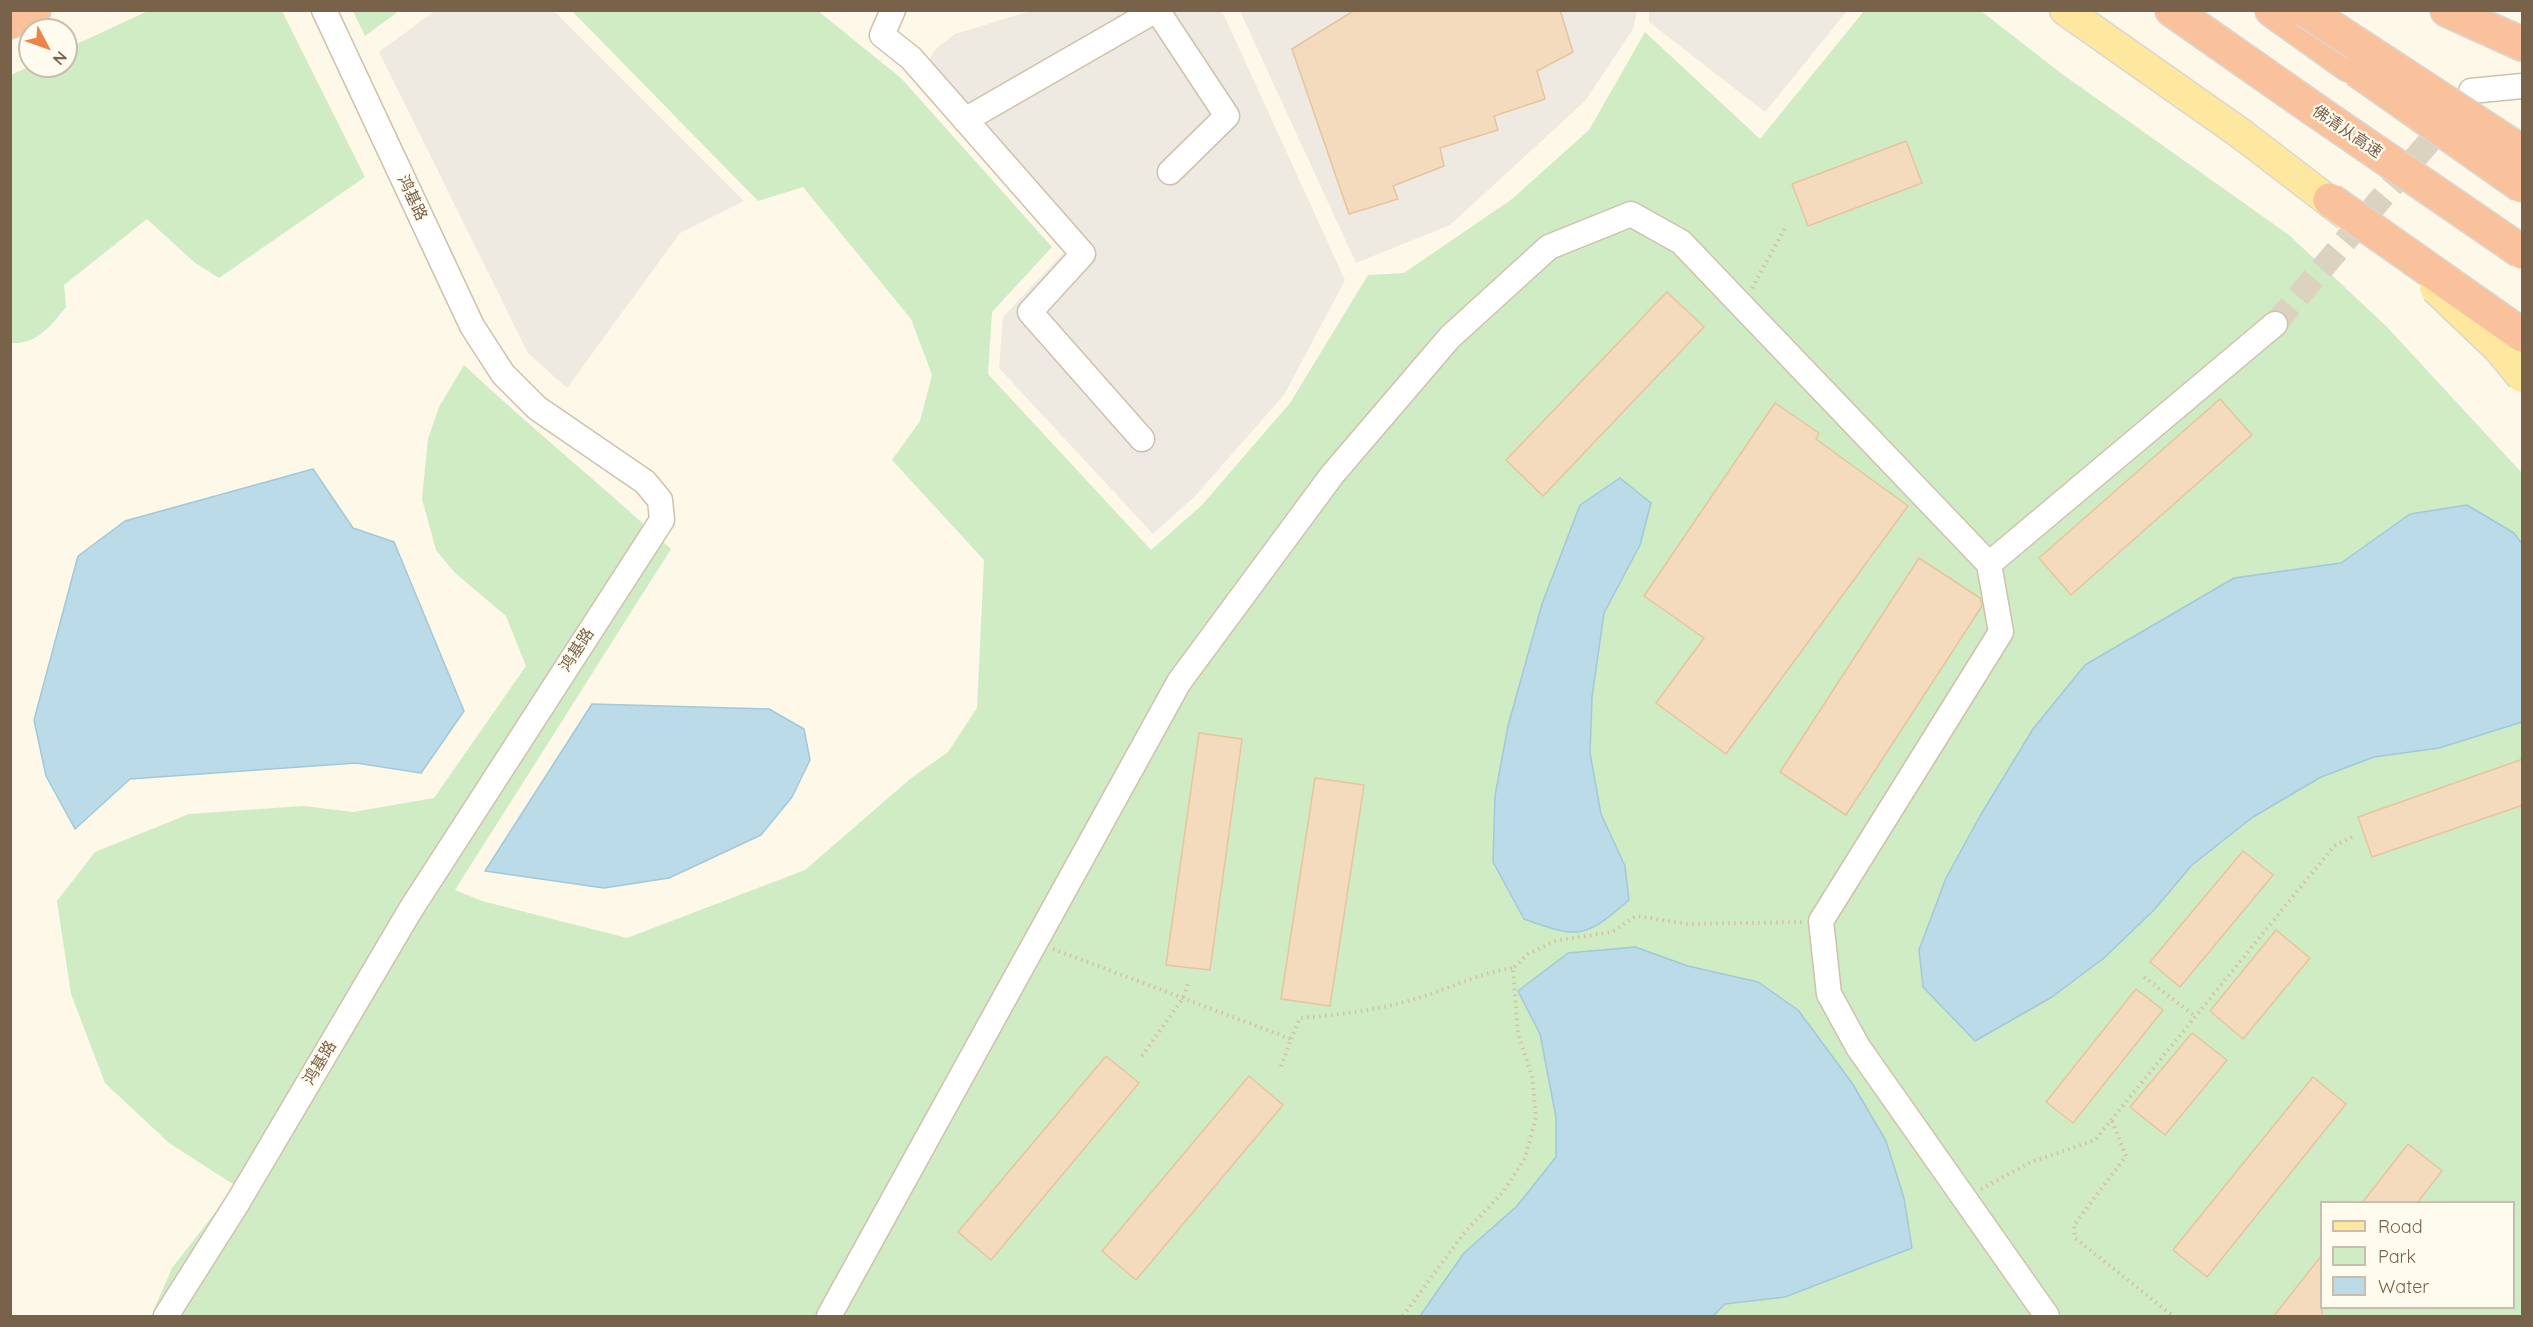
<!DOCTYPE html>
<meta charset="utf-8">
<style>
body{margin:0}
#map{position:relative;width:2533px;height:1327px;overflow:hidden;background:#fdf8e8;font-family:Quicksand,sans-serif}
canvas{display:block}
.frame{position:absolute;inset:0;border:12px solid #79624a;pointer-events:none}
.legend{position:absolute;left:2320px;top:1201px;width:195px;height:108px;box-sizing:border-box;background:#fffbef;border:2px solid #c9bead;margin:0;padding:8px 10px;list-style:none;font-size:18px;color:#79624a}
.legend li{display:flex;align-items:center;gap:12px;height:30px}
.legend b{width:30px;border:2px solid #c9bead}
.north{position:absolute;left:18px;top:18px;width:60px;height:60px;box-sizing:border-box;background:#fffbef;border:2px solid #c9bead;border-radius:50%;rotate:131deg;font-size:16px;font-weight:700;line-height:24px;text-align:center;color:#79624a}
.north::after{content:'';display:block;margin:auto;width:21px;height:27px;background:#eb8449;clip-path:polygon(50% 0,100% 100%,50% 72%,0 100%)}
</style>
<div id="map">
<canvas width="2533" height="1327"></canvas>
<div class="frame"></div>
<ul class="legend">
<li><b style="height:8px;background:#fee89f"></b>Road</li>
<li><b style="height:16px;background:#cfecc5"></b>Park</li>
<li><b style="height:16px;background:#bbdbe8"></b>Water</li>
</ul>
<div class="north">N</div>
</div>
<script>
const c = document.querySelector('canvas').getContext('2d');
c.lineJoin = 'round';
function fill(path, color) { c.fillStyle = color; c.fill(path, 'evenodd'); }
function stroke(path, color, width, dash) { c.strokeStyle = color; c.lineWidth = width; c.lineCap = dash ? 'butt' : 'round'; c.setLineDash(dash || []); c.stroke(path); }
function drawText(font, color, halo, rows, align = 'center') {
  c.font = font + ' Quicksand,"Noto Sans SC",sans-serif'; c.lineWidth = 4.5; c.setLineDash([]); c.textBaseline = 'middle'; c.strokeStyle = halo; c.fillStyle = color; for (const [text, x, y, turn = 0] of rows) {
    c.save(); c.translate(x, y); c.rotate((+turn || 0) * Math.PI / 180); c.textAlign = isNaN(turn) ? turn : align; if (halo) c.strokeText(text, 0, 0); c.fillText(text, 0, 0); c.restore();
  }
}
const industrial = new Path2D(`
 M436,10l118,1 190,190 -64,32 -113,155 -39,-35 -149,-301z
 M1031,11h191l123,269 -61,115 -89,101 -42,38 -154,-166 4,-51 61,-65 -152,-178 15,-12 9,-13 19,-15z
 M1240,11h397l-4,18 -48,72 -135,124 -94,38z
 M1649,11v-1l198,1 -82,101 -116,-90z`);
const green = new Path2D(`
 M148,11h134l83,166 -146,101 -25,-16 -47,-43 -83,66 2,22c-15,19 -30,38 -55,36v-268l19,-9h36v-17z
 M353,11h46l-34,25z
 M572,11h246l83,67 151,169 -60,65 -4,62 163,176 51,-45 88,-102 78,-128 36,-2 108,-74 77,-69 56,-98 115,107 104,-128h117l81,63 227,161 97,91 136,147v843h-2371l21,-48 64,-82 -67,-43 -64,-60 -34,-89 -14,-93 38,-49 94,-38 114,-8 50,6 81,-14 92,-132 -20,-50 -52,-44 -18,-22 -14,-51 6,-60 11,-32 25,-42c67,63 139,121 207,184l-216,341 27,11 145,37 178,-68 105,-91 38,-27 29,-44 7,-148 -92,-100 28,-39 12,-46 -21,-56 -108,-132 -45,14zM2322,1202h192v106h-192z`);
const water = new Path2D(`
 M313,469l40,59 41,14 70,169 -43,62 -65,-10 -226,16 -55,50 -29,-53 -12,-56 44,-164 47,-35z
 M1620,478l31,25 -11,42 -36,68 -12,84 -2,56 11,61 24,52 4,34c-45,39 -49,39 -105,19l-31,-57 2,-66 13,-70 34,-122 38,-99z
 M2467,505l47,28 8,11v178l-83,26 -65,9 -53,20 -68,40 -61,48 -38,45 -50,48 -52,39 -77,44 -52,-54 -4,-37 27,-72 34,-62 53,-87 52,-64 149,-87 107,-15 69,-49z
 M592,704l177,5 35,20 6,31 -18,37 -31,38 -92,43 -65,10 -119,-17z
 M1635,947l53,19 70,16 40,28 54,73 34,58 18,57 8,50 -127,49 -60,7 -12,12h-293l44,-63 53,-47 39,-49v-40l-16,-83 -22,-43 50,-38z`);
const building = new Path2D(`
 M1355,10h205l13,42 -36,19 8,28 -51,17 4,14 -58,18 4,18 -51,20 5,13 -49,15 -57,-165z
 M1906,141l16,42 -114,43 -16,-42z
 M1667,292l37,35 -161,169 -37,-36z
 M2220,399l32,36 -181,160 -32,-37z
 M1775,403l44,30 -3,6 92,67 -182,248 -70,-51 48,-65 -60,-42z
 M1919,558l61,40 2,8 -136,209 -66,-43z
 M1199,733l43,6 -32,231 -44,-5z
 M2523,759v46l-151,52 -14,-40z
 M1315,778l49,7 -34,221 -49,-7z
 M2243,851l30,24 -93,112 -30,-25z
 M2276,930l34,28 -67,81 -33,-28z
 M2136,989l27,21 -90,113 -27,-21z
 M2192,1033l35,27 -62,75 -35,-28z
 M1106,1056l33,27 -148,177 -33,-28z
 M1249,1076l34,29 -147,175 -34,-29z
 M2313,1077l33,27 -139,173 -34,-27z
 M2408,1144l34,27 -25,32h-55z
 M2322,1255v62h-49z`);
const minorTunnel = new Path2D(`
 M2275,324l176,-208`);
const path = new Path2D(`
 M1752,288l33,-60
 M1053,949l238,90 -11,30
 M2144,977l52,40
 M1291,1039l9,-21c39,-3 78,-8 115,-19 34,-10 63,-26 98,-31
 M1142,1056l41,-58 6,-17
 M2112,1121l14,35 -52,69 1,13 98,78
 M1981,1189l48,-26 66,-23 239,-294 20,-10
 M1403,1316l61,-83 39,-41 22,-34 11,-41 -4,-41 -14,-42 -5,-66 15,-14 27,-13 57,-9 24,-16 51,8 116,-2`);
const minor = new Path2D(`
 M893,10l-11,25 29,23 172,196 -53,58 112,127
 M1157,10l70,106 -57,56
 M2471,91l51,-5
 M965,120l191,-110
 M1989,564l286,-240
 M166,1316l72,-114 173,-293 251,-389 -2,-20 -15,-18 -108,-74 -34,-34 -31,-48 -148,-316
 M829,1316l350,-634 153,-207 118,-138 99,-90 82,-33 50,28 308,322 12,68 -180,289 8,73 29,53 189,269`);
const major = new Path2D(`
 M2065,10l175,123`);
const highway = new Path2D(`
 M2172,10l143,100
 M2272,10l77,55
 M2447,10l75,34
 M10,22l24,-12`);
const majorBridge = new Path2D(`
 M2240,133l107,82
 M2435,288l64,61 23,28`);
const highwayBridge = new Path2D(`
 M2305,10l217,142
 M2357,70l165,116
 M2315,110l207,142
 M2330,200l192,135`);
const streetNames = [
 ["佛清从高速",2347,132,34],
 ["鸿基路",412,198,65],
 ["鸿基路",577,650,-57],
 ["鸿基路",320,1063,-59]
];
fill(industrial, '#eee9e1');
fill(green, '#cfecc5');
fill(water, '#bbdbe8');
stroke(water, '#a1c9da', 1.5);
fill(building, '#f4dbbe');
stroke(building, '#e7c49e', 1.5);
stroke(minorTunnel, '#dcd2c0', 24, [24, 12]);
stroke(minor, '#d0c1ac', 27);
stroke(major, '#dcd6d0', 33);
stroke(highway, '#dcd6d0', 36);
stroke(path, '#d9bfa1', 4, [1.5, 4.5]);
stroke(minor, '#fff', 24);
stroke(major, '#fee89f', 30);
stroke(highway, '#f9c29d', 33);
stroke(majorBridge, '#dcd6d0', 33, []);
stroke(highwayBridge, '#dcd6d0', 36, []);
stroke(majorBridge, '#fee89f', 30);
stroke(highwayBridge, '#f9c29d', 33);
drawText('16px', '#79624a', '#fffbef', streetNames);
</script>
